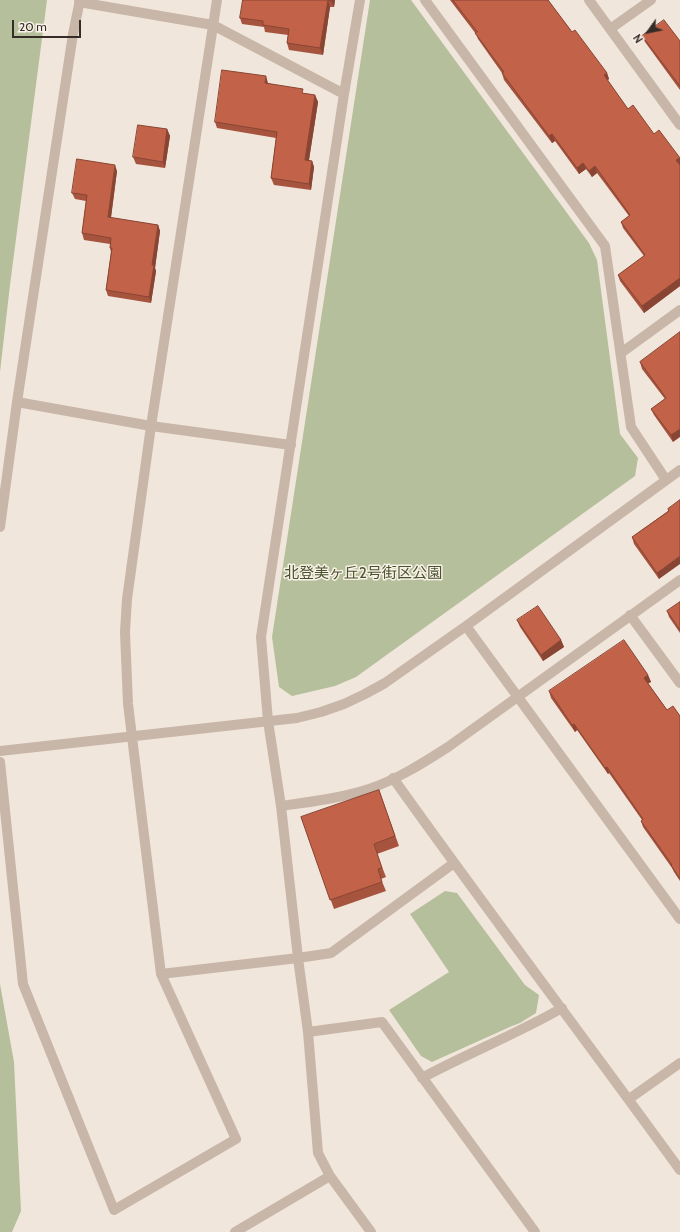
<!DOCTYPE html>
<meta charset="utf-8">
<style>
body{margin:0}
#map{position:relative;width:680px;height:1232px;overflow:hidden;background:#f1e6db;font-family:Cabin,sans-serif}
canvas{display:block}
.north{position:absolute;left:628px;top:12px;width:40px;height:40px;-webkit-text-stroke:3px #f9f0e7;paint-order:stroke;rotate:237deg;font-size:11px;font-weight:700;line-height:16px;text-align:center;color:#352c28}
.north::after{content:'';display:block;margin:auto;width:14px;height:18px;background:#352c28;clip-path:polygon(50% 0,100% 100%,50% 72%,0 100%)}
.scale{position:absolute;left:12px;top:20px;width:69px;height:18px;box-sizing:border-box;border:2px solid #352c28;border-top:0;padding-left:5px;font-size:12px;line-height:14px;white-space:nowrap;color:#352c28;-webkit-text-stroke:3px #f9f0e7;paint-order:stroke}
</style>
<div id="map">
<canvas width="680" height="1232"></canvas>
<div class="north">N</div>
<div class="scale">20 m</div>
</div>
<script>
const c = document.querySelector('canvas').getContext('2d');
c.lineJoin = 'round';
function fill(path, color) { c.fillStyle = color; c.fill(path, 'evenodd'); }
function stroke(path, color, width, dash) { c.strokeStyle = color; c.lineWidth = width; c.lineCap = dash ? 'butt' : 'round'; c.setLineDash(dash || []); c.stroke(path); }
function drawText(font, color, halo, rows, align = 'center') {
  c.font = font + ' Cabin,"Noto Sans JP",sans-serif'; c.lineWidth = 3; c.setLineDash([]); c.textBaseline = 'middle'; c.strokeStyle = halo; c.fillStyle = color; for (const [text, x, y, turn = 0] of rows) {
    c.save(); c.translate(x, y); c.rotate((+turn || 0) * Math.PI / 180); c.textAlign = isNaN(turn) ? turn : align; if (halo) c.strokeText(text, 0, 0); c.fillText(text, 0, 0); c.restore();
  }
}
const green = new Path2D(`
 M0,0h47l-37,285 -10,87z
 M370,0h41l178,243 8,17 23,174 18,24 -3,18 -279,201 -21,9 -43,10 -13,-9 -7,-50z
 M445,891l12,2 68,92 14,10 -3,18 -16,10 -8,3 -80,36 -11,-6 -32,-46 60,-38 -39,-58z
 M0,984l14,78 7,149 -9,21h-12z`);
const minor = new Path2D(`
 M425,0l180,246 26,181 35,53
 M589,0l91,125
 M79,2l134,23 131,69
 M610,29l41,-29
 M621,353l59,-43
 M17,402l134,24 140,19
 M0,527l17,-125 56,-368 7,-34
 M630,615l50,68
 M466,626l214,293
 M0,751l297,-33 24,-6 23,-8 21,-10 20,-11 81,-57 214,-156
 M0,762l23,222 91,226 122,-71 -75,-165 -33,-270 -3,-72 2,-33 24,-173 66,-426
 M393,778c94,132 192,261 287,392
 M281,806c29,-4 60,-8 88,-17 29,-10 54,-26 79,-42l232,-167
 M161,974l137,-16 -17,-152 -13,-85 -7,-84 83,-543 16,-94
 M308,1032l74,-10 153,210
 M422,1078c46,-25 95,-44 140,-70
 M629,1099l51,-36
 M235,1232l95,-56
 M371,1232l-41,-56 -12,-23 -10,-121 -10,-74 33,-5 123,-90`);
const wall = new Path2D(`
 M243,0h92l-1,7h-4l-7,48 -34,-5 -2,-7 1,-8 -23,-3 -1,-5 -22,-3 -2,-6z
 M450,0h98l24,32 35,41 2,6 -2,1 21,29 26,25 26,24v128l-36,27 -24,-32 -2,-6 26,-19 -21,-28 -2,-6 8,-6 -32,-43 -5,4 -6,-8 -7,5 -24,-33 -3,2 -48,-63 -2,-7 -24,-34 -2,-5z
 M642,36l38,5v49l-35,-48z
 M268,83l37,11 10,1 3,7 -9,58 3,1 2,6 -3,23 -37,-5 -3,-7 5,-40 -59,-10 -2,-6z
 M167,129l3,7 -5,32 -29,-4 -3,-7z
 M117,171l-6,47 47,7 2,6 -5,37 1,3 -5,32 -43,-7 -2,-6 5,-38 -1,-4v-4l-26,-4 -2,-7 4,-32 -11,-2 -3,-6z
 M680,332l-7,110 -19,-27 -3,-6 14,-10 -23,-30 -2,-7z
 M680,500l-21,79 -25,-35 -2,-7 36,-26v-2z
 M680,602v31l-11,-16 -2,-6z
 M517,620l44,20 3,7 -21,14 -23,-34z
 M648,675l3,7 -3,1 19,27 13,6v165l-6,-9 -2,-4 -29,-41 -2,-6 1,-1 -33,-47 -1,1 -31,-44 -2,2 -24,-34 -2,-7z
 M379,790l20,56 -22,8 9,23 -5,2 5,12 -52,18 -33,-92z`);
const shadedWall = new Path2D(`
 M328,0l2,7 -7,48 -3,-7z
 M332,0h3l-1,7 -3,-6z
 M607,73l2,6 -3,3 -2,-7z
 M266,76l2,7 -1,6 -2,-6z
 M315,95l3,7 -10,64 -3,-6z
 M167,129l3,7 -5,32 -2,-6z
 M552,134l3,7 -3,2 -3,-7z
 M680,158v8l-4,-6z
 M312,161l2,6 -3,23 -2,-6z
 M583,163l3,6 -7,5 -2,-6z
 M115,165l2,6 -7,53 -2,-7z
 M595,166l2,7 -5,4 -3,-6z
 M158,225l2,6 -5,37 1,3 -5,32 -2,-6 3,-32z
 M680,278v8l-36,27 -2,-7z
 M680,429v8l-7,5 -2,-7z
 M680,556v8l-21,15 -2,-6z
 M561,640l3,7 -21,14 -2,-6z
 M648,675l3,7 -4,2 -3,-6z
 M574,724l3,6 -2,2 -3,-7z
 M607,767l2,6 -1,1 -3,-6z`);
const building = new Path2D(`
 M243,0h89l-1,1 -3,-1 -8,48 -33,-5 2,-14 -26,-4v-4l-23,-3z
 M453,0h95l24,32 3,-2 32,43 -3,2 24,34 5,-4 21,29 5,-4 21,28 -4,2 4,5v113l-38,28 -24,-31 27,-20 -24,-33 9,-7 -35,-49 -6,5 -6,-8 -6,5 -25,-34 -3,2 -47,-63 2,-1 -29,-39 2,-1z
 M664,20l16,21v45l-38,-50z
 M222,70l44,6 -1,7 38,6 -1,4 13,2 -10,65 7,1 -3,23 -38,-6 6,-46 -62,-10z
 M138,125l29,4 -4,33 -30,-5z
 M77,159l38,6 -7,52 50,8 -6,40h2l-5,32 -43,-7 6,-42h-2l1,-10 -29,-5 5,-38 -15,-2z
 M680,332v97l-9,6 -20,-26 15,-11 -26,-36z
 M680,500v56l-23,17 -25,-36 37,-26 -1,-2z
 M680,602v28l-13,-19z
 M538,606l23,34 -20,15 -24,-35z
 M624,640l24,35 -4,3 23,32 6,-4 7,10v163l-9,-14h1l-31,-44 2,-2 -36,-52 -2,1 -31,-44 -2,1 -23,-34z
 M379,790l16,46 -21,8 8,24 -4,1 4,13 -52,18 -29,-83z`);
const parkNames = [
 ["北登美ヶ丘2号街区公園",363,574]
];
fill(green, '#b5bf9c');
stroke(minor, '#c8b6a8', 10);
fill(wall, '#a7543f');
fill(shadedWall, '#884533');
fill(building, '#c26249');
stroke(building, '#884533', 1);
drawText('15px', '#46532c', '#f9f0e7', parkNames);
</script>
